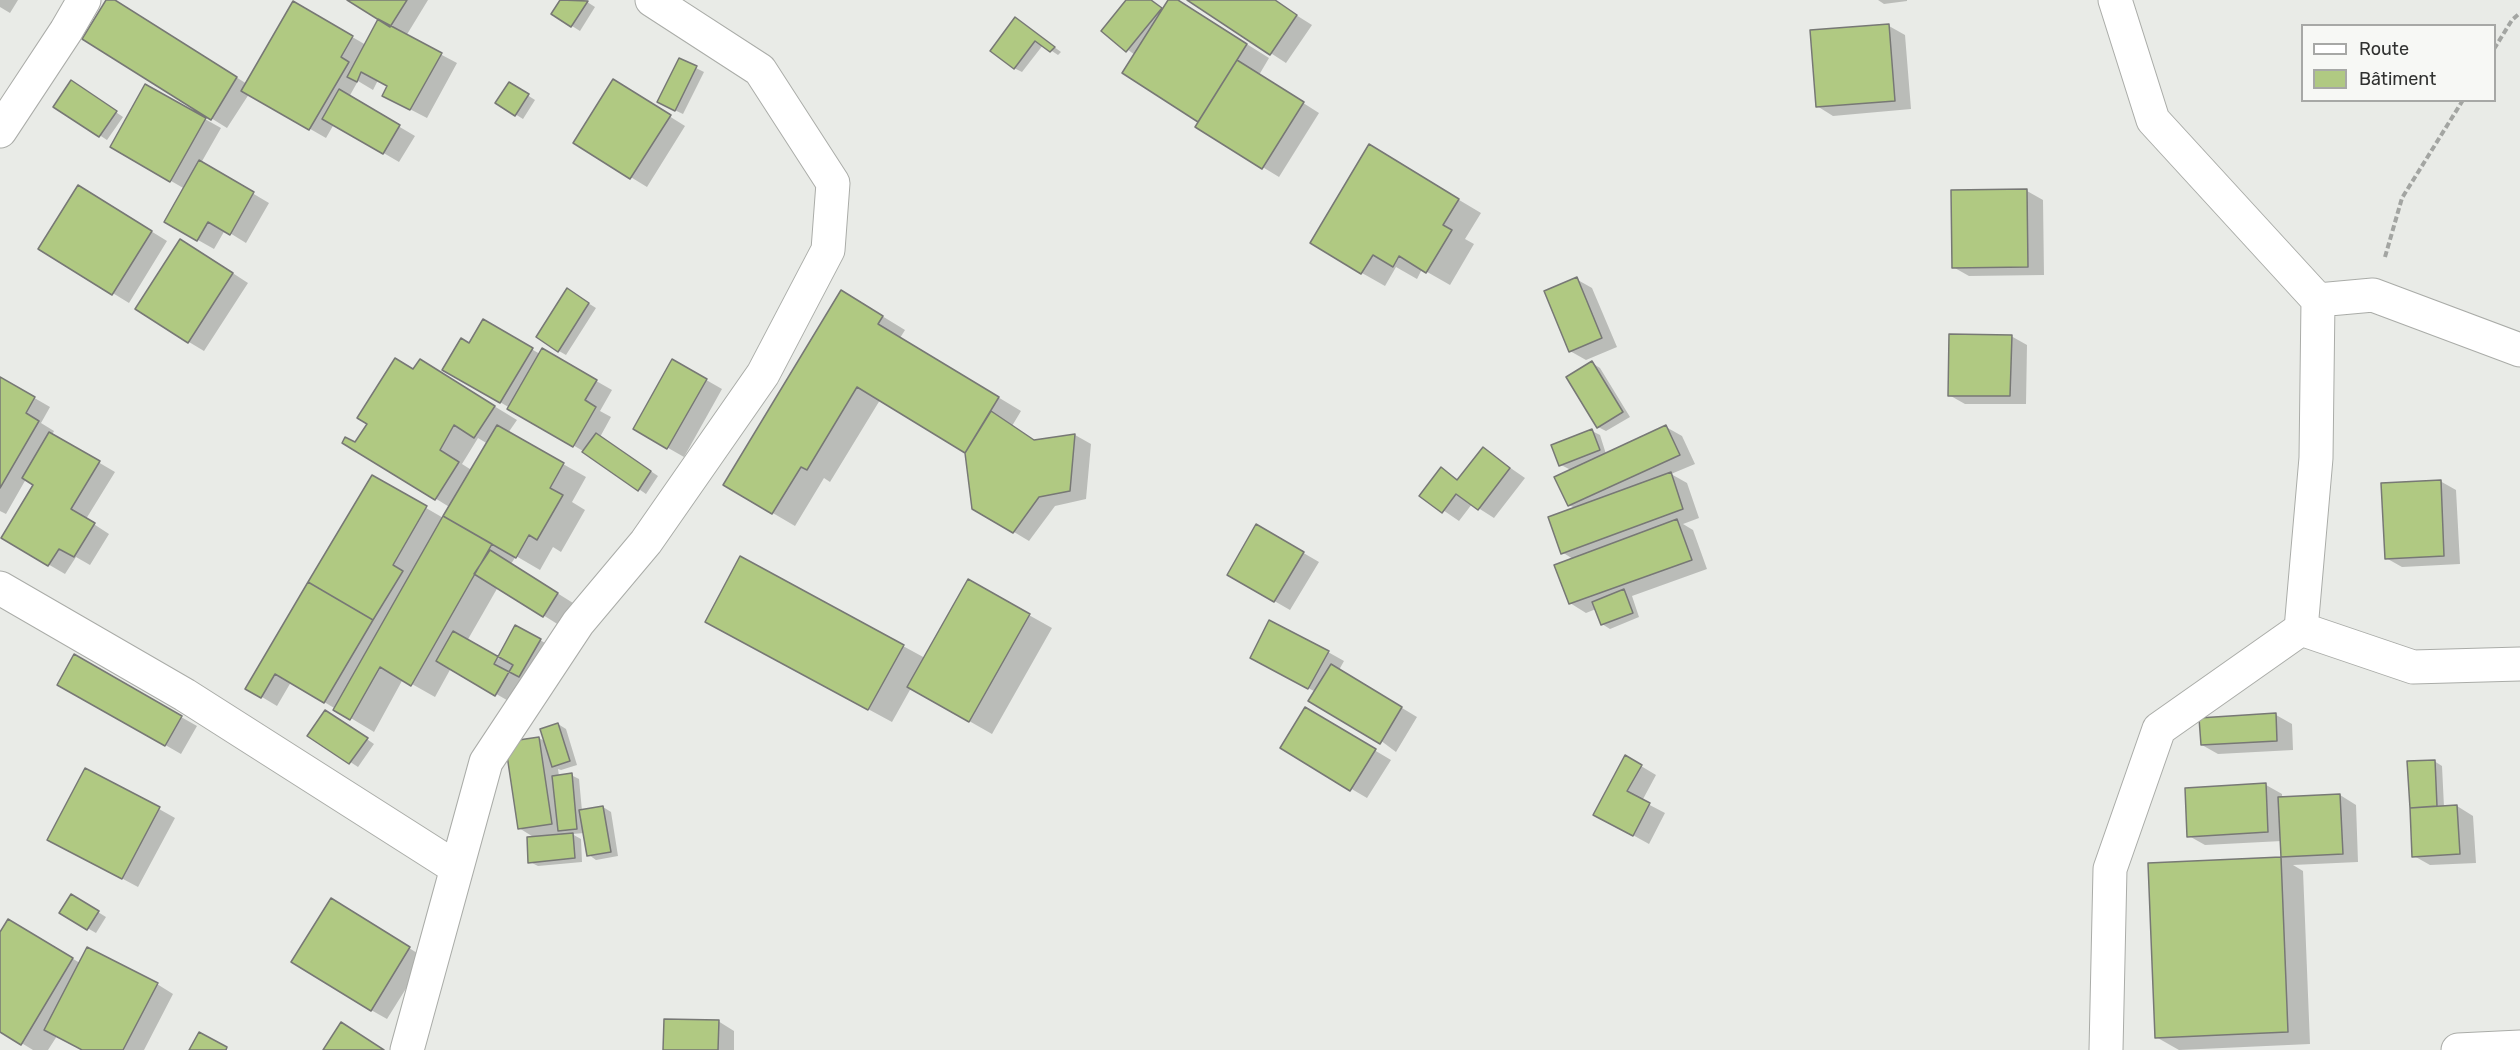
<!DOCTYPE html>
<meta charset="utf-8">
<style>
body{margin:0}
#map{position:relative;width:2520px;height:1050px;overflow:hidden;background:#e9ebe7;font-family:Rubik,sans-serif}
canvas{display:block}
.legend{position:absolute;left:2301px;top:24px;width:195px;height:78px;box-sizing:border-box;background:#f7f8f5;border:2px solid #a7a8a6;margin:0;padding:8px 10px;list-style:none;font-size:18px;color:#303130}
.legend li{display:flex;align-items:center;gap:12px;height:30px}
.legend b{width:30px;border:2px solid #a7a8a6}
</style>
<div id="map">
<canvas width="2520" height="1050"></canvas>
<ul class="legend">
<li><b style="height:8px;background:#fff"></b>Route</li>
<li><b style="height:16px;background:#b0c982"></b>Bâtiment</li>
</ul>
</div>
<script>
const c = document.querySelector('canvas').getContext('2d');
c.lineJoin = 'round';
function fill(path, color) { c.fillStyle = color; c.fill(path, 'evenodd'); }
function stroke(path, color, width, dash) { c.strokeStyle = color; c.lineWidth = width; c.lineCap = dash ? 'butt' : 'round'; c.setLineDash(dash || []); c.stroke(path); }
const shadow = new Path2D(`
 M0,0h18l-8,13 -10,-6z
 M108,0l17,7 122,77 47,-81 72,42 14,-26 -30,-19h78l-22,36 51,27 -30,55 -27,-14 -11,-18 -11,-6 -5,10 -15,-9 -9,16 66,39 -16,26 -65,-38 -8,14 -77,-44 -22,34 -143,-89z
 M562,0h22l11,7 -15,24 -27,-17z
 M1128,0h23l12,10 7,-10h6l18,11 75,47 -10,17 60,38 -40,64 -82,-50 4,-6 -77,-48 11,-18 -32,-24z
 M1189,0h83l40,25 -26,38z
 M1878,0h29v1l-23,3z
 M1023,24l38,28 -3,3 -15,-10 -21,27 -8,-4z
 M1889,26l16,9 6,74 -78,7 -16,-10z
 M680,60l24,12 -21,42 -17,-8z
 M510,84l25,16 -12,19 -8,-5z
 M146,86l75,42 -20,35 68,40 -23,40 -21,-13 -11,19 -48,-27 19,-33 -73,-42z
 M79,87l44,30 -16,23 -52,-34z
 M629,91l56,35 -38,61 -72,-44z
 M1392,160l89,53 -16,26 9,5 -24,41 -28,-16 -5,10 -21,-12 -11,19 -23,-13z
 M2027,191l16,9 1,75 -75,1 -16,-9z
 M94,196l73,45 -38,62 -88,-54z
 M197,250l51,33 -44,68 -15,-9z
 M1576,279l16,9 25,59 -31,13 -16,-9z
 M575,295l21,13 -30,47 -7,-4z
 M864,305l41,25 -5,8 121,73 -9,15 23,15 40,-6 16,9 -5,55 -31,7 -26,35 -55,-33 -8,-56 -86,-52 -50,82 -6,-4 -29,48 -70,-41z
 M483,321l57,33 2,-4 70,40 -12,21 11,6 -11,20 58,39 -12,18 -63,-43 -139,-82 26,-24z
 M2011,336l16,9 -1,59h-61l-16,-9z
 M673,361l49,28 -38,68 -49,-28z
 M1592,363l8,5 30,49 -24,14 -8,-4z
 M414,371l29,4 74,45 -9,13 78,44 -14,25 13,8 -24,42 -8,-5 -13,23 -24,-14 -5,8 62,39 -14,22 -61,-38 -31,54 31,18 18,-32 31,17 -35,59 -61,-35 -16,29 -32,-18 -29,53 -83,-50 -14,24 -30,-18 126,-211 72,42 6,-11 -107,-66 11,2zM478,438l10,6 -15,27 -11,-7z
 M0,378l50,29 -9,16 13,8 -2,4 63,37 -29,47 23,15 -19,31 -14,-8 -11,17 -62,-36 32,-53 -9,-6 -20,35 -6,-3z
 M1666,427l16,9 13,28 -24,10 16,9 12,35 -16,6 10,6 14,39 -75,27 7,21 -29,12 -8,-5 -6,-15 -10,4 -16,-10 3,-44 -11,-7 13,-44 -6,-3 2,-35 -10,-5 31,-34 8,4 6,19z
 M1483,449l42,29 -31,40 -22,-14 -13,17 -38,-26 21,-26 17,11z
 M2440,481l16,9 4,74 -58,3 -16,-9z
 M1257,526l62,36 -29,48 -61,-35z
 M968,581l84,47 -60,106 -81,-46 -19,34 -163,-88 174,12 22,12z
 M1328,652l16,9 -5,9 78,47 -21,35 -80,-60 -49,-25z
 M75,657l122,69 -16,28 -122,-70z
 M1305,709l86,51 -24,38 -85,-50z
 M2276,715l16,9 1,26 -75,4 -16,-9z
 M333,716l41,28 -16,23 -49,-32z
 M558,724l8,5 11,36 -16,5 -3,-1 1,7 12,-1 8,4 3,32 21,-4 8,5 7,44 -22,4 -7,-5 -4,-22 -13,1 9,5 1,23 -44,4 -8,-4 5,-24 -16,-10 20,-90 7,4z
 M1626,757l30,18 -14,26 23,12 -16,31 -38,-21z
 M2434,761l8,5 2,41 13,-1 16,10 3,47 -46,2 -16,-9 -3,-48z
 M2266,785l16,9v4l58,-3 16,10 2,57 -65,3 10,6 7,173 -131,6 -23,-13 -7,-173 133,-6v-17l-77,4 -16,-9z
 M159,809l16,9 -37,69 -73,-39z
 M72,896l34,21 -10,16 -35,-20z
 M347,909l78,49 -38,61 -16,-9z
 M31,934l49,29 77,21 16,10 -29,56h-60l-27,-14 -9,14h-15l-33,-20v-95z
 M718,1021l16,10v19h-69z`);
const building = new Path2D(`
 M106,0h9l122,77 -26,43 -129,-81z
 M347,0h60l-17,27z
 M560,0l28,1 -17,26 -20,-13z
 M1126,0h25l11,8 -36,44 -25,-21z
 M1168,0h10l69,44 -49,78 -76,-49z
 M1187,0h88l22,15 -27,40z
 M293,1l60,35 -12,21 8,5 -40,68 -68,-39z
 M1015,17l40,30 -5,5 -15,-11 -21,28 -24,-18z
 M378,19l64,34 -32,57 -28,-14 5,-10 -26,-14 -4,10 -10,-5z
 M1889,24l6,77 -79,6 -6,-77z
 M679,58l18,8 -22,45 -18,-9z
 M1237,60l67,42 -42,67 -67,-42z
 M613,79l58,36 -41,64 -57,-36z
 M71,80l46,31 -18,26 -46,-30z
 M509,82l20,12 -14,22 -20,-13z
 M145,84l61,34 -36,64 -60,-35z
 M339,89l61,36 -17,29 -61,-35z
 M1369,144l90,55 -16,26 9,5 -26,43 -27,-17 -6,11 -20,-12 -12,19 -51,-31z
 M199,160l55,32 -24,43 -22,-13 -11,19 -33,-19z
 M78,185l74,46 -40,64 -74,-46z
 M2027,189l1,78 -76,1 -1,-78z
 M180,239l53,34 -45,70 -53,-34z
 M1577,277l25,61 -33,14 -25,-61z
 M567,288l22,15 -31,49 -22,-15z
 M841,290l42,26 -5,8 121,73 -34,56 -108,-66 -50,83 -6,-3 -29,47 -49,-29z
 M483,319l50,29 -33,55 -58,-33 19,-32 8,5z
 M1949,334l63,1 -2,61h-62z
 M542,348l55,32 -12,20 11,7 -23,40 -66,-38z
 M395,358l18,11 7,-10 75,47 -21,32 -20,-13 -14,25 19,12 -24,38 -93,-57 3,-6 10,5 12,-18 -10,-6z
 M672,359l35,20 -40,70 -34,-20z
 M1592,361l31,51 -26,16 -31,-51z
 M0,377l35,20 -9,16 13,8 -39,67z
 M991,411l43,29 41,-6 -5,57 -31,6 -26,36 -41,-24 -7,-56z
 M497,425l67,38 -14,25 13,7 -26,45 -8,-5 -13,23 -73,-42z
 M1666,425l14,30 -112,51 -14,-29z
 M1592,429l8,21 -41,16 -8,-21z
 M49,432l51,29 -29,48 24,14 -21,34 -15,-8 -11,17 -47,-28 32,-53 -11,-7z
 M596,433l55,38 -13,20 -56,-39z
 M1483,447l27,21 -32,42 -22,-16 -14,19 -23,-17 22,-29 16,13z
 M1671,472l12,37 -122,45 -13,-37z
 M372,475l55,31 -34,59 10,6 -30,49 -65,-38z
 M2441,480l3,76 -59,3 -4,-76z
 M443,516l49,28 -81,142 -31,-19 -30,53 -17,-10z
 M1677,519l15,41 -123,44 -15,-39z
 M1256,524l48,28 -30,50 -47,-27z
 M490,550l68,43 -15,24 -69,-43z
 M740,556l164,89 -36,65 -163,-88z
 M968,579l62,35 -61,108 -62,-35z
 M308,582l65,38 -49,83 -49,-29 -14,24 -16,-9z
 M1624,589l9,24 -32,12 -9,-23z
 M1269,620l60,31 -21,38 -58,-31z
 M515,625l26,14 -22,38 -25,-13z
 M453,631l60,34 -18,31 -59,-35z
 M74,654l108,62 -17,30 -108,-61z
 M1331,664l71,43 -22,37 -72,-43z
 M1305,707l71,42 -26,42 -70,-43z
 M325,710l43,28 -19,26 -42,-28z
 M2276,713l1,28 -76,4 -2,-27z
 M558,723l12,38 -18,6 -12,-38z
 M539,737l13,87 -34,5 -13,-87z
 M1625,755l17,10 -15,26 23,12 -17,33 -40,-21z
 M2435,760l2,46 -27,2 -3,-47z
 M85,768l75,39 -38,72 -75,-39z
 M572,773l5,56 -19,2 -6,-55z
 M2266,783l2,49 -81,5 -2,-49z
 M2340,794l3,60 -62,3 -3,-60z
 M2457,805l3,49 -48,3 -2,-49z
 M603,806l8,46 -24,4 -8,-46z
 M573,833l2,25 -47,5 -1,-26z
 M2281,857l7,175 -133,6 -7,-175z
 M71,894l28,17 -12,19 -28,-17z
 M331,898l79,49 -39,64 -80,-49z
 M8,919l65,39 -52,87 -21,-13v-100z
 M87,947l71,36 -35,67h-41l-38,-20z
 M664,1019l55,1 -1,30h-55z
 M341,1022l43,28h-61z
 M199,1032l28,15 -1,3h-37z`);
const path = new Path2D(`
 M2494,49l18,-29 8,-7
 M2385,257l17,-59 61,-98`);
const street = new Path2D(`
 M0,131l66,-100 18,-31
 M2318,300l55,-5 147,55
 M0,588l185,107 270,172
 M2301,629l112,38 107,-3
 M407,1050l79,-288 92,-139 68,-81 117,-168 65,-124 5,-67 -73,-113 -108,-70
 M2106,1050l4,-181 49,-140 142,-100 15,-171 2,-158 -165,-180 -38,-120
 M2458,1050l62,-3`);
fill(shadow, '#0003');
fill(building, '#b0c982');
stroke(building, '#777875', 1.5);
stroke(street, '#aaaca8', 35);
stroke(path, '#a3a5a2', 4, [6, 3]);
stroke(street, '#fff', 33);
</script>
